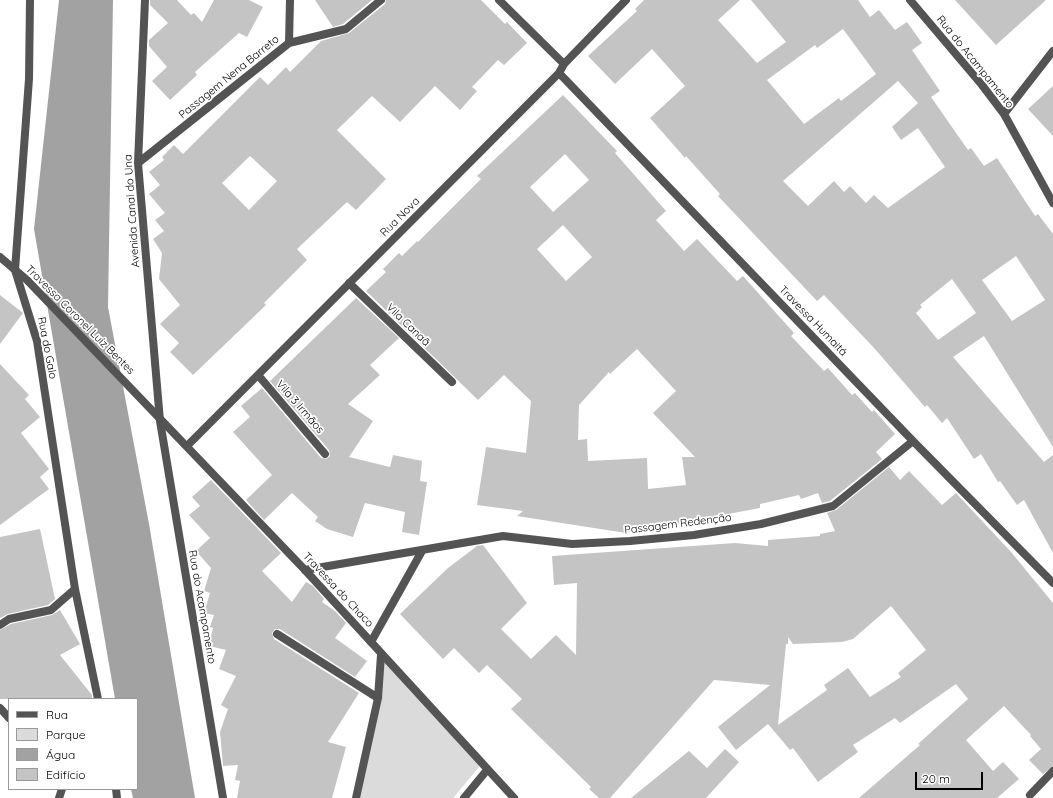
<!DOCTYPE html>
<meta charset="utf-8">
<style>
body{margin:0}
#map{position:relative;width:1053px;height:798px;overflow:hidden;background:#fff;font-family:Quicksand,sans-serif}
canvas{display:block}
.legend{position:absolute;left:8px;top:698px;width:130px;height:92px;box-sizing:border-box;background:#fff;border:1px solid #999;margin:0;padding:5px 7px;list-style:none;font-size:12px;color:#000}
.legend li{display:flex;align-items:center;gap:8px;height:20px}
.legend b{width:20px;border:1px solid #999}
.scale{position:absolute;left:915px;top:772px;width:68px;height:18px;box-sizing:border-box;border:2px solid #000;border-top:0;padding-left:5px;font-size:12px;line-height:14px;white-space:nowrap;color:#000;-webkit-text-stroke:3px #fff;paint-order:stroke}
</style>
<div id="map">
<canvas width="1053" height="798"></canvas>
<ul class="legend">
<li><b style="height:5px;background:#545454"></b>Rua</li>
<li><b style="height:11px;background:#dbdbdb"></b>Parque</li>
<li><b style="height:11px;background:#a2a2a2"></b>Água</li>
<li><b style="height:11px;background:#c4c4c4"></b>Edifício</li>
</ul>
<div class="scale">20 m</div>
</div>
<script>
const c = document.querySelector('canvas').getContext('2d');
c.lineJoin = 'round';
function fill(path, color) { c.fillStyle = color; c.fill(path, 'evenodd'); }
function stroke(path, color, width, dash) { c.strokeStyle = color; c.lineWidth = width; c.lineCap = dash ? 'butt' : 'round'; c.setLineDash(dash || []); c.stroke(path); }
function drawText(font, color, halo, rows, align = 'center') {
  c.font = font + ' Quicksand,sans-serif'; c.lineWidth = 3.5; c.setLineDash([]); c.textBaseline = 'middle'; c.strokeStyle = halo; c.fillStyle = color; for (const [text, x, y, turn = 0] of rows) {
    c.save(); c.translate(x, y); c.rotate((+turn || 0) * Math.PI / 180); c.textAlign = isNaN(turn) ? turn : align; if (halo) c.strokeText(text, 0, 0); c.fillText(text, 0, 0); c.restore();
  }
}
const green = new Path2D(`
 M380,647l105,113 -32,38h-97l28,-129z`);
const water = new Path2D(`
 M59,0h54l-5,307 41,217 46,274h-62l-2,-9h6v-90h-22l-81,-470z`);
const building = new Path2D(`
 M150,0h27l14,15 3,-2 8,9 12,-22h35l14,7 -16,30 -8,-4 -44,39 2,3 -27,25 -18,-19 15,-14 -18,-21v-6l19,-17 -18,-18z
 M315,0h57l-29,24 -10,3z
 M386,0h95l24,24 2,-2 20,21 -23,22 -6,-5 -26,27 5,4 -17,19 -25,-24 -35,36 -28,-26 -35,34 49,49 -30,31 -9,-8 -50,47 10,11 -43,43 2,2 -73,70 -23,-23 9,-9 -19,-19 20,-19 -21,-26 3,-26 -9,-14 11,-8 -9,-11 10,-7 -16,-19 11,-9 -11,-13 15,-12 -2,-3 12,-12 9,9 77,-77 8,8 18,-18 4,5 31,-31 28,-8 36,-29zM250,156l27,25 -28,29 -27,-27z
 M644,0h96l-22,20 39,43 29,-21 -35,-42h107l12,17 9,-7 16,20 12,-8 15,21 -10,7 28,41 -9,6 37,53 3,-2 13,18 13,-8 38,58 3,-2 15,20v213l-69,-111 -31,21 91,105 9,-7v98l-29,-53 -7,5 -17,-24 -2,1 -17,-28 -7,5 -27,-41 -5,5 -15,-18 -2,2 -50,-58 -51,-54 -7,6 -99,-105 2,-2 -34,-38 -1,2 -35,-40 35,-32 -33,-37 -37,35 -27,-28 49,-45 -2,-2zM843,29l33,45 -35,27 -2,-3 -35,26 -37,-44 48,-35 2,3zM898,81l20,22 -26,24 9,13 17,-12 27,39 -57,41 -14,-13 -8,8 -16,-17 -6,6 -10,-11 -26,25 -25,-25zM1016,256l29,44 -33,21 -30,-41zM952,279l24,34 -38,27 -22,-27 6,-6 -2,-2z
 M955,0h91l-50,45z
 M1053,86v50l-25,-27z
 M563,95l54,56 -2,2 51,58 -10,9 28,31 13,-12 40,42 6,-5 51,57 -3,3 33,35 4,-3 24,27 3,-2 17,19 2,-2 21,24 -19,18 6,7 -52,42 -8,2 -4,-10 -17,6 -2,-4 -39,9v4l-134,25 -109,-17 6,-5 -46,-6 9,-58 40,6 5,-52 -27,-26 -26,25 -112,-109 20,-19 -3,-3 16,-16 3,3 15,-15 1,1 63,-63 -4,-3zM565,154l24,26 -36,32 -23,-25zM563,225l29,32 -26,24 -29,-32zM637,349l39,42 -23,22 42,44h-13l4,28 -38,4 -1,-31 -59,3 -1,-22 -9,1 1,-35 30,-33 1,2z
 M0,295l23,18 -23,31z
 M356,298l43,40 -29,27 10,10 -32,29 25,17 -24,36 41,10 3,-12 29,6 -2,20 7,1 -8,53 -17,-3 3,-20 -40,-9 -12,34 -26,-8 -12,-8 3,-4 -26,-24 -28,27 -18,-20 26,-25 -39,-43 17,-15 -9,-11 21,-18 59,70 5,1 4,-3 -1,-6 -59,-69z
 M0,364l29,31 -4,4 15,18 -19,16 28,36 -9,8 9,12 -49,36z
 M889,467l11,13 9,-9 33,34 14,-12 55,59 42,51v163l-10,8 -14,-14 12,-11 -11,-13 1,-1 -27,-29 -38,34 27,31 10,-9 16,17 -22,19h-138l61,-53 -2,-1 50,-45 -12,-15 -56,39 -5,-5 -42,27 5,7 -40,30 -25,-34 -3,2 -22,-26 -32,26 -18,-23 52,-42 -56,-5 -104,118h-11l-10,-9 2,-2 -80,-78 11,-10 -35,-34 -8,8 -25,-25 -11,11 -43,-45 48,-46 29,-22 6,-1 44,58 -26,26 30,30 25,-24 20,20 1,-72 -23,2 -2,-29 183,-13 33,3v-6l52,-4v-2l15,-3 -8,-18 9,-3zM891,606l35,44 -28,23 3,4 -31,20 -22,-29 -24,17 3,5 -49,35 8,-81h2v-7l5,7 49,-2 11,-3z
 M211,480l70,73 -19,18 30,31 14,-20 7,4 11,13 -2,3 13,9 11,12 -11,15 32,23 -12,16 -75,-48h-5l-3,4 2,6 85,54 -31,49 18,5 -14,51h-95l3,-17 -5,-1 3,-15 -15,1 -3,-34 8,-23 -7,-4 15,-29 -17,-7 7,-19 -17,-4 4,-18 -3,-1 4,-12 -10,-2 6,-20 -6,-2 7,-23 -15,-17 14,-13 -21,-23 11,-9 -8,-9z
 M40,529l15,70 -7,6 -40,9 -8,4v-81z
 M60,610l20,34 -20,11 32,40v4h-92v-69l11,-6 41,-9z
 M725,749l14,13 -33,36h-75l58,-47 18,17z`);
const minor = new Path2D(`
 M30,0l-1,79 -14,191 22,71 38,248 23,110
 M145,0l-7,163 22,258 63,377
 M499,0l65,64
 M910,0l72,85 22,29 49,89
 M289,43l1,-43
 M559,73l354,368 140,142
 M1004,114l49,-63
 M138,163l151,-120 57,-14 35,-29
 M349,283l103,99
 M258,375l67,79
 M187,446l372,-373 5,-9 62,-64
 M305,570l198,-34 69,8 58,-3 64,-6 67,-11 72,-18 80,-65
 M0,625l9,-6 42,-9 24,-21
 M277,634l101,64
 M371,642l51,-91
 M0,708l9,10
 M116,789l1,9
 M1030,795l23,-24
 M59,798l3,-9
 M356,798l22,-100 3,-43
 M464,798l23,-28`);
const tertiary = new Path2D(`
 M0,257l27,23 278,290 209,228`);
const streetNames = [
 ["Rua do Acampamento",975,62,51],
 ["Passagem Nena Barreto",229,77,-39],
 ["Avenida Canal do Una",132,211,-94],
 ["Rua Nova",400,217,-45],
 ["Travessa Coronel Luíz Bentes",80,320,45],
 ["Travessa Humaitá",813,321,46],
 ["Vila Canaã",408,325,44],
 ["Rua do Galo",47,348,79],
 ["Vila 3 Irmãos",300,407,49],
 ["Passagem Redenção",678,524,-7],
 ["Travessa do Chaco",338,590,47],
 ["Rua do Acampamento",202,607,80]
];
fill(green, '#dbdbdb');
fill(water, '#a2a2a2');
fill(building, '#c4c4c4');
stroke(minor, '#545454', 8);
stroke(tertiary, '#545454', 8);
drawText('11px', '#000', '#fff', streetNames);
</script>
